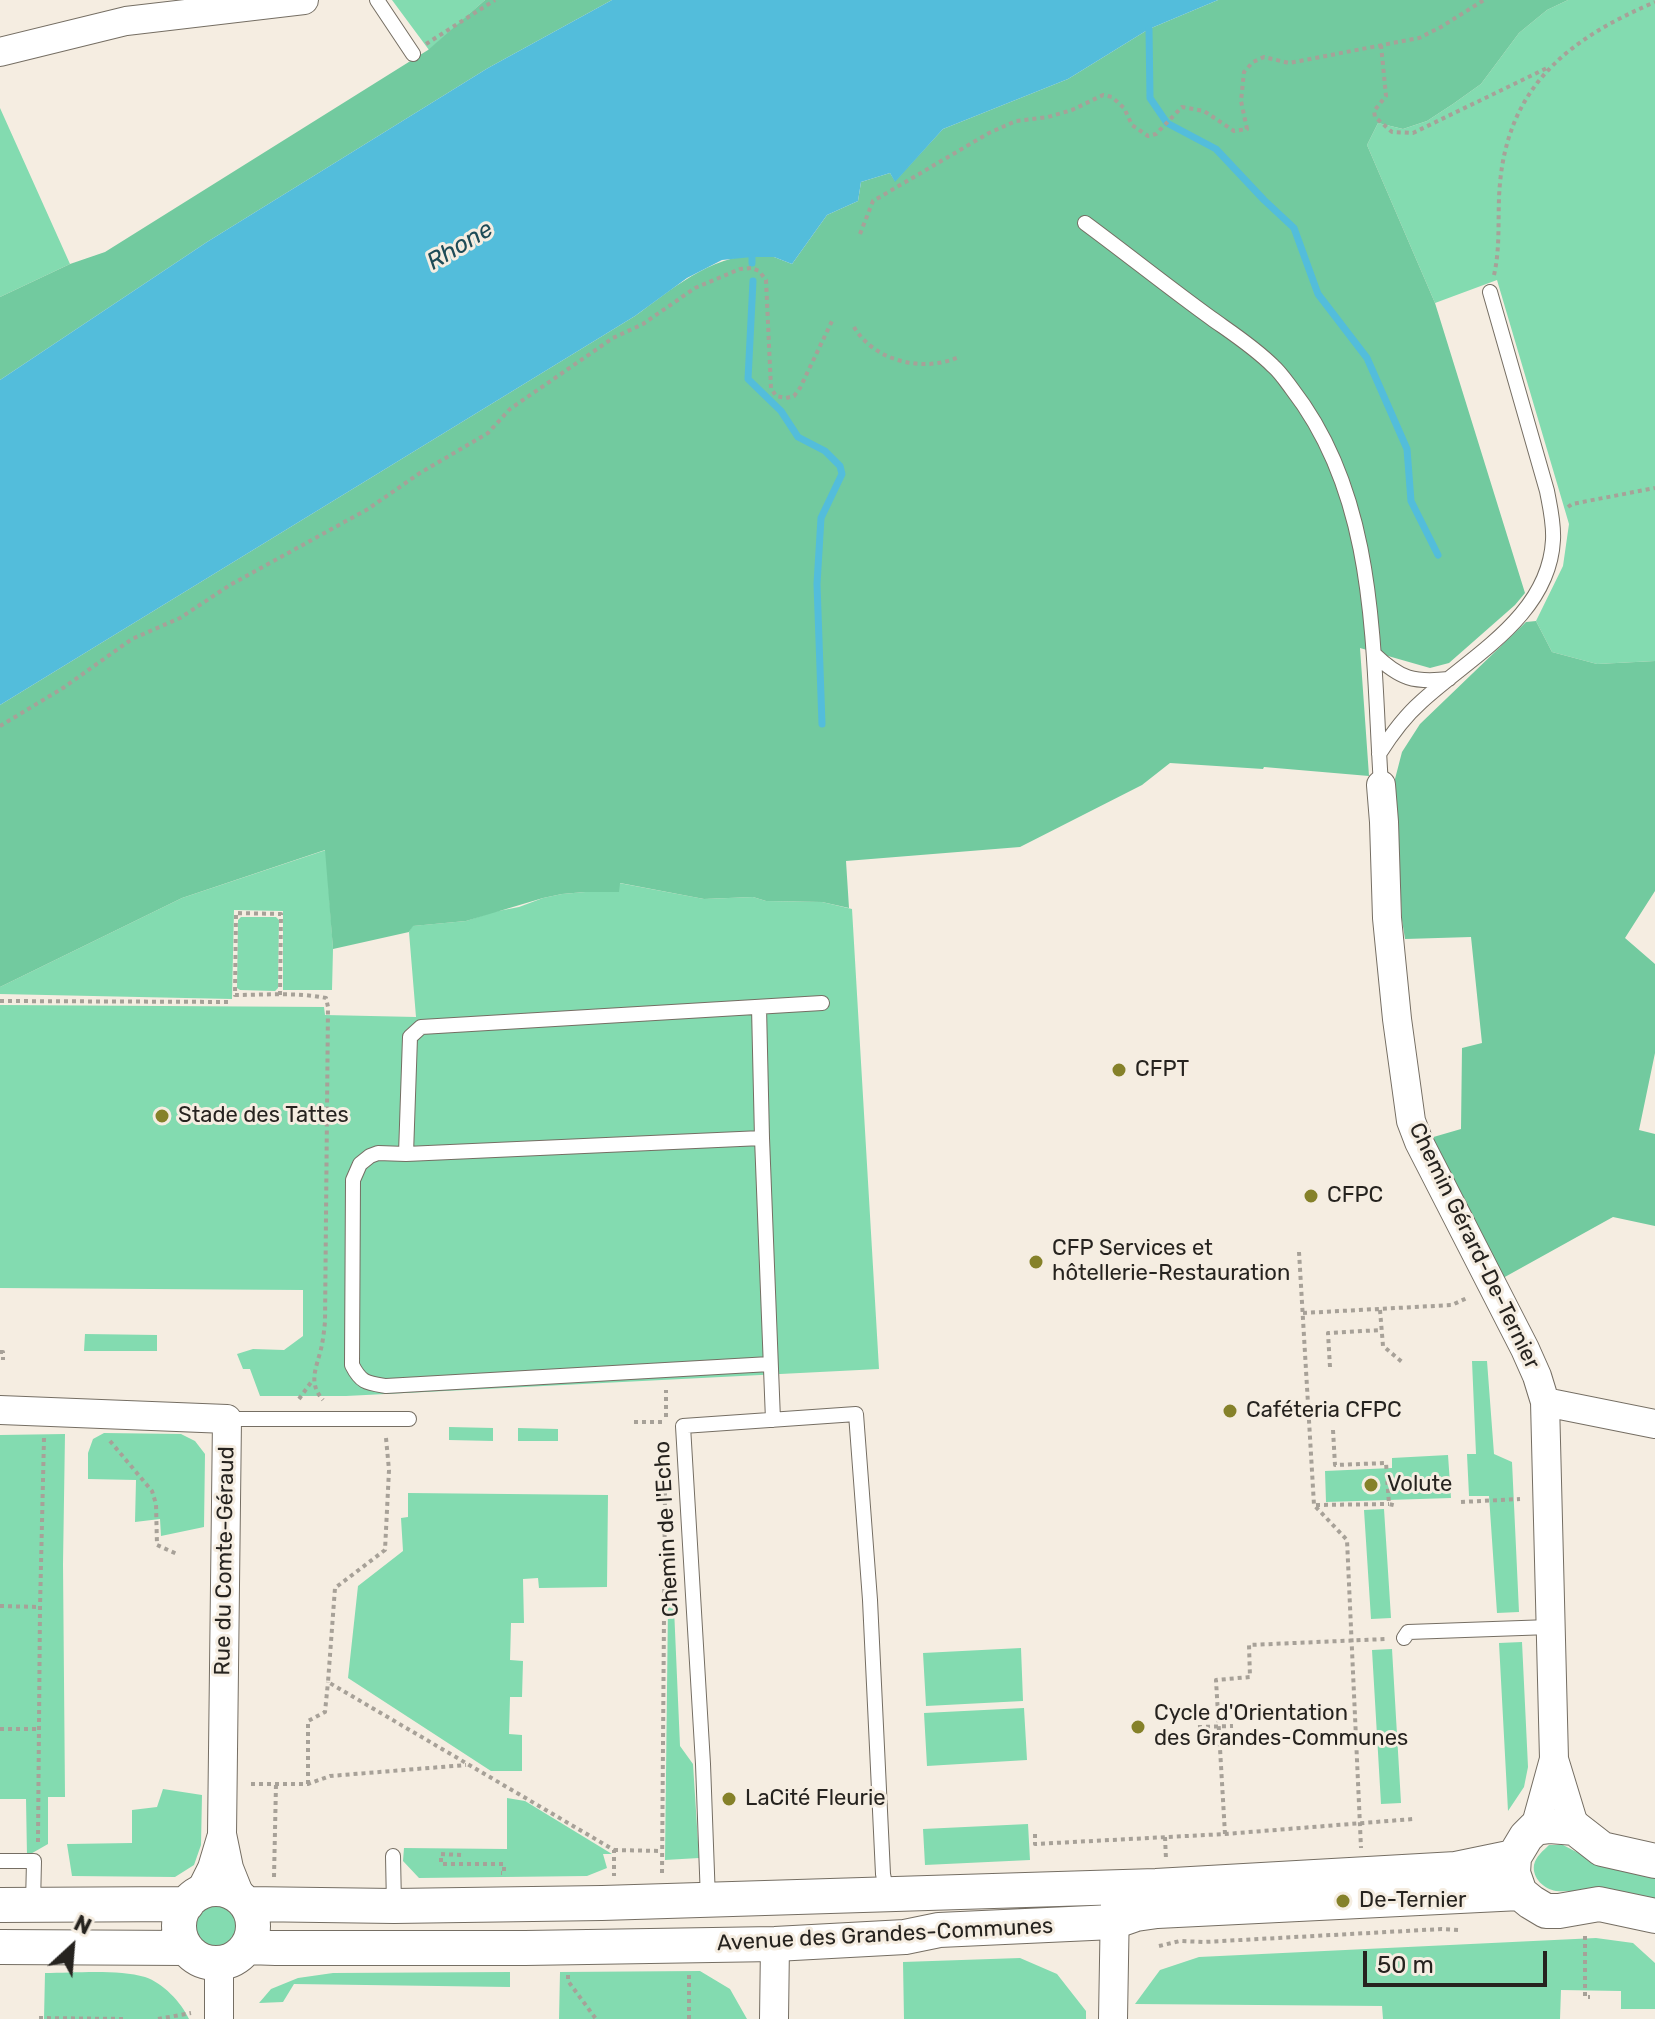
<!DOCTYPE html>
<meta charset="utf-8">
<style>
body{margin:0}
#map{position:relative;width:1655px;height:2019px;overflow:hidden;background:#f5ede1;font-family:Rubik,sans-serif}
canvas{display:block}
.north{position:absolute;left:32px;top:1907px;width:80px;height:80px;-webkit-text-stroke:6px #f5ede1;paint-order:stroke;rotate:26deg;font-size:22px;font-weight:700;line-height:32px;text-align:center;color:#26231f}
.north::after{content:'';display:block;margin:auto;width:28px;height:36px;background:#26231f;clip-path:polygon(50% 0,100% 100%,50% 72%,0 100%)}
.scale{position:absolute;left:1363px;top:1951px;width:184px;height:36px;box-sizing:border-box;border:4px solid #26231f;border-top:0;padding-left:10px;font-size:24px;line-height:28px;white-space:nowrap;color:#26231f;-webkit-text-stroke:6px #f5ede1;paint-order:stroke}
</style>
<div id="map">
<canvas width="1655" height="2019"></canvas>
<div class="north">N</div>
<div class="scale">50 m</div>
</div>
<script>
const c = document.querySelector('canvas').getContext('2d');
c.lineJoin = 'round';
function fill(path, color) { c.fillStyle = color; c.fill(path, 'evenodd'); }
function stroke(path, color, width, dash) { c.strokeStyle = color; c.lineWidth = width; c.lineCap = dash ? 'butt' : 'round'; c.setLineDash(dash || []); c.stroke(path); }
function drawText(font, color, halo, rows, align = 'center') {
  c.font = font + ' Rubik,sans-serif'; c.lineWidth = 6; c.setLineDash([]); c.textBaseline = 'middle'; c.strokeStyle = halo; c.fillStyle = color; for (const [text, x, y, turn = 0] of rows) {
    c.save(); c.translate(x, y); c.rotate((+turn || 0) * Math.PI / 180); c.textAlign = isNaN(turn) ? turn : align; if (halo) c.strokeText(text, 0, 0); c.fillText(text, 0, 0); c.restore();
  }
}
const green = new Path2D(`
 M392,0h93l-56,50z
 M1568,0h87v661l-58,3 -45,-12 -16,-31 27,-55 6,-42 -72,-244 -62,23 -68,-158 11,-22 25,6 24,-8 26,-17 28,-20 38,-51 28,-23z
 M0,108l70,156 -70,33z
 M326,850l7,99 -1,41h-49v-79l-49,-1 -2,89 -232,-5v-7l182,-89z
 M619,883l85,16 49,-2 13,4 56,1 30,7 27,460 -533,27h-86l-10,-27h-7l-6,-15 16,-5 31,1 19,-14v-46l-303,-2v-283l324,2 1,8 91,2 -7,-85 3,-6 54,-5 27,-9 26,-5 24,-9 19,-4 23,-2h34z
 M241,917h35l3,3 -1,68 -3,3 -35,-1 -3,-2 1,-68z
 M85,1334l72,1v16h-73z
 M1472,1361h15l7,93 18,8 7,150 -22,1 -8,-117h-20l-2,-42h9z
 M449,1427l44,1v13l-44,-1z
 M518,1428l40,1v12h-40z
 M104,1433l77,1 14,7 10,13 -1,73 -43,9 -1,-17 -25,3 1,-42 -48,-1v-26l5,-14z
 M65,1434l-2,130 2,233h-17v47l-21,12 -1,-57h-26v-364z
 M1448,1455l3,43 -125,4 -1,-31 67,-3v-10z
 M408,1493l200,2 -1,92 -68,1 -1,-10 -15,1 1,44h-13l-1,37 13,1 -1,36h-12l-1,37 13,1v36h-31l-143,-93 10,-92 45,-35 -2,-33 7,-1z
 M1384,1509l7,109 -20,1 -7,-109z
 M668,1605l6,3 6,138 13,18 6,94 -34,2z
 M1522,1642l6,125 -4,20 -16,24 -9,-168z
 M1021,1648l2,53 -97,5 -3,-53z
 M1392,1649l9,154 -20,1 -9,-154z
 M1024,1708l3,52 -100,6 -3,-53z
 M163,1789l39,6 -1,50 -7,20 -19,12 -103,-1 -5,-32 65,-1v-33l25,-3z
 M507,1798l18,3 87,53h-9l4,14 -20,8 -168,2 -16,-17 1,-13 103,1z
 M1028,1824l2,36 -105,5 -2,-36z
 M1549,1845h14l27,14 65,12v34c-23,-4 -45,-9 -68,-13 -11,-2 -21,0 -31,-1 -12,-2 -24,-13 -22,-26 2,-9 9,-14 15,-20z
 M193 1925a23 23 0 1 1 46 0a23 23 0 1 1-46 0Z
 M1596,1938l37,5 22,20v46h-34v-18l-60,-1 -1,29h-177l-1,-13 -247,-2 25,-34 39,-13z
 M1020,1958l37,16 29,37v8h-182l-1,-57z
 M700,1971l30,18 17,30h-188l1,-47z
 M510,1972v15l-216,-3 -11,18 -24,1 12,-14 27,-11 35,-5z
 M45,1973c29,0 73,-4 100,4 18,6 36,25 44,42h-145z`);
const forest = new Path2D(`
 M485,0h127l-124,68 -281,174 -207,138v-83l70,-33 35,-12 323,-202z
 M1218,0h350l-21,10 -28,23 -38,51 -28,20 -26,17 -24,8 -25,-6 -11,22 68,158 90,290 -10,12 -66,58 -19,5 -70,-20 9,128 -105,-9 -1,2 -93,-6 -28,22 -122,62 -174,14 3,47 -27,-6 -56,-1 -13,-4 -49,2 -84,-16 -1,9h-34l-23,2 -19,4 -77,23 -53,5 -4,6 -76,17 -8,-99 -143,48 -182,89v-282l635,-389c40,-29 86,-70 139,-59 6,2 12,5 18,7l35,-49 31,-14 3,-19 29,-9 5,8 48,-52 125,-50 81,-50z
 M1536,621l16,31 45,12 58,-3v230l-30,47 30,26v89l-16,77 16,4v92l-42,-9 -110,61 -73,-140 31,-9 1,-81 20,-5 -11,-106 -66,2 -3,-19 -7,-141 7,-27 18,-28 106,-102z`);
const water = new Path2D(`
 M612,0h606l-69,29 -81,50 -125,50 -48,53 -5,-9 -29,9 -3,19 -31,14 -35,49 -18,-7h-22l-30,3 -35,18 -52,38 -635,389v-325l207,-138 281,-174z`);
const stream = new Path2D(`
 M1149,29l1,69 17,25 49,26 48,51 30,28 24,66 49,64 40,91 4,52 27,54
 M752,256v7
 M753,281l-5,98 33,32 17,26 27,14 15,15 2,8 -21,44 -4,66 5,140`);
const path = new Path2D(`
 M426,44l69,-44
 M1381,45l5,51 -12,15 1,6 17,15 21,1 134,-65
 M860,234l13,-33 116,-68 27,-12 32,-4 24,-7 31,-15 9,2 12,11 8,17 16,11 8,-2 26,-27 22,4 30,20 13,-2 -6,-28 3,-29 9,-10 11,-5 25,6 130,-25 22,-11 43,-27
 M1494,275c7,-30 3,-62 6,-92 9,-99 71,-145 155,-181
 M854,327c20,34 69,46 105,30
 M1568,507l4,-3 83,-16
 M0,726l63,-38 69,-49 48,-21 50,-33 138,-76 52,-36 68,-40 22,-24 103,-71 30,-14 52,-36 45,-19 12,-1 7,3 7,9 5,108 5,8 10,2 8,-2 6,-8 32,-67
 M280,995l1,-81 -45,-1 -1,82c29,0 62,-3 91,3l2,9 -3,315c-1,9 -2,19 -4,27 -5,20 -13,34 2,51
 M0,1001l231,1
 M1299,1252l15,253 33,35 14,308
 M1380,1310l3,36 19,16
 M1303,1313l149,-8 17,-8
 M0,1352h3v8
 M1330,1367l-2,-34 53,-3
 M299,1399l13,-18
 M666,1417v-27
 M634,1422h32
 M1333,1430l2,35 51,-2 3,41 8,2
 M386,1438l3,32 -4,80 -50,38 -7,94 286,168v26
 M110,1441l42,50 4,13 1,41 20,9
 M1461,1502l59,-3
 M1316,1505l73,-1
 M0,1606l40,1
 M0,1729h39
 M251,1784h57l22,-8 136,-11
 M308,1784v-63l17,-9 3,-30
 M1035,1834v10l190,-10 188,-15
 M1225,1834l-9,-154 34,-3 -1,-32 137,-6
 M1165,1837l1,22
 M38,1842l2,-235 4,-169
 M614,1850l48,1
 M461,1855l-20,-1v10h63v9h-3
 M662,1873l3,-387
 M274,1877l2,-93
 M1585,1936v61h5
 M1159,1946l21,-5 24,1 238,-13 17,1
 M568,1975v6l28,38
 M39,2018l88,1
 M158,2019l33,-6
 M689,2019v-46`);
const service = new Path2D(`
 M377,0l36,54
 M1085,223c42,31 83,64 126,95 21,15 43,29 62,48 7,6 13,15 19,23 87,112 80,262 89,396
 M1374,654c26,25 40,29 75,25
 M1379,754c12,-19 25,-37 42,-52 50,-46 128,-86 132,-162 1,-17 -3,-33 -6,-49l-57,-199
 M759,1007l3,131
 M406,1154l4,-117 11,-10 401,-24
 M770,1364l-384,22c-19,-3 -25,-3 -34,-21l1,-185 7,-16 10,-8 8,-3 28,1 356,-16 11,282
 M227,1419h182
 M1404,1638l4,-6 142,-5
 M393,1856l1,49
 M0,1861h34l-1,43
 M708,1900l-5,-136 -20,-338 173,-12 14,186 13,274 4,20`);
const minor = new Path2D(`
 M0,52l126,-31 178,-21
 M1381,785l3,37 3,96 10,101 14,102 8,21 106,207 12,27 8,26
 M0,1410l227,9 -5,415 7,34 12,30
 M1535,1828l19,-69
 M1575,1828l-21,-69 -9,-357 110,22
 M200,1892l12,-24 9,-30
 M219,2019v-56
 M774,2019l1,-75
 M1113,2019l2,-116`);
const tertiary = new Path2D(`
 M1655,1861l-53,-12 -27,-21 -25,-2 -15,2 -9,9 -12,20 -1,16 7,20 11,9 15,9h13l40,-7 56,12
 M179 1926a37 37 0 1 1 74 0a37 37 0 1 1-74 0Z
 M247,1904l147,2 208,-3 554,-17 300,-17 58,-12
 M0,1905l187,-1
 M0,1947l186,1
 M247,1947l29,1h249l250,-4 130,-7 34,-7 174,-8 23,-8 21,-3 363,-18`);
const pathBridge = new Path2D(`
 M1198,1727l35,-1`);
const markers = [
 [1119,1070,8,"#858129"],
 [162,1116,8,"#858129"],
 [1311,1196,8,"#858129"],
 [1036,1262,8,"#858129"],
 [1230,1411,8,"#858129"],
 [1371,1485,8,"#858129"],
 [1138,1727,8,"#858129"],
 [729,1799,8,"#858129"],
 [1343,1901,8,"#858129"]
];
const poiNames = [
 ["CFPT",1135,1070],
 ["Stade des Tattes",178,1116],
 ["CFPC",1327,1196],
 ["CFP Services et",1052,1249],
 ["hôtellerie-Restauration",1052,1274],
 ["Caféteria CFPC",1246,1411],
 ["Volute",1387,1485],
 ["Cycle d'Orientation",1154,1714],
 ["des Grandes-Communes",1154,1739],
 ["LaCité Fleurie",745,1799],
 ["De-Ternier",1359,1901]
];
const streetNames = [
 ["Chemin Gérard-De-Ternier",1474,1246,64],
 ["Chemin de l'Echo",667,1529,-93],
 ["Rue du Comte-Géraud",225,1561,-89],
 ["Avenue des Grandes-Communes",885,1935,-3]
];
const waterNames = [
 ["Rhone",460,246,-31]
];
fill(green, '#83dbb0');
fill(forest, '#72ca9f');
fill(water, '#53bddb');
stroke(stream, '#53bddb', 7);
stroke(service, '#756e63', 16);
stroke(minor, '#756e63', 30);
stroke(tertiary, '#756e63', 36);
stroke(path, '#a7a198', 4, [4, 4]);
stroke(service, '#fff', 14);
stroke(minor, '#fff', 28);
stroke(tertiary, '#fff', 34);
stroke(pathBridge, '#a7a198', 4, [4, 4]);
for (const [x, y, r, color] of markers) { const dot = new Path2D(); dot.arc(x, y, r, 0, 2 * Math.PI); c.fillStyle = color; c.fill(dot); stroke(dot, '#f5ede1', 3); }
drawText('22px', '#26231f', '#f5ede1', poiNames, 'left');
drawText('22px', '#26231f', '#f5ede1', streetNames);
drawText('italic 24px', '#1d4b57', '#f5ede1', waterNames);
</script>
